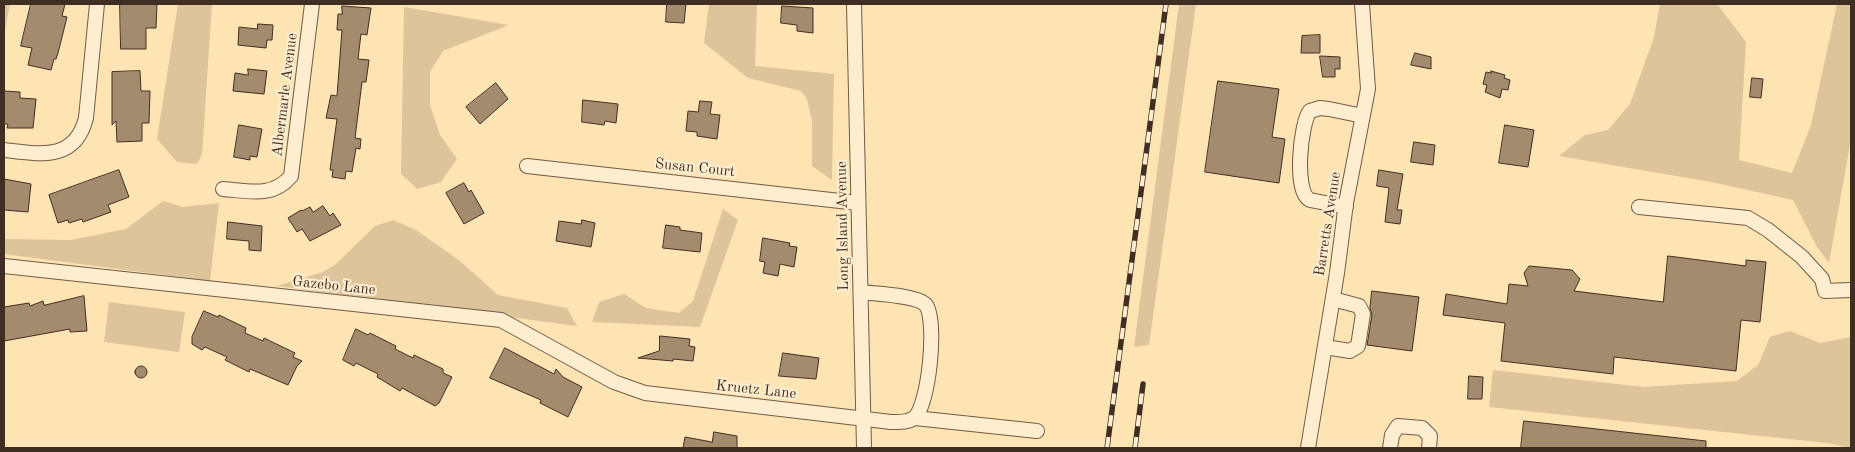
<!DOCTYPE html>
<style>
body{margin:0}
#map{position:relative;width:1855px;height:452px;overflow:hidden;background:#fee3b3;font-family:"Old Standard TT",serif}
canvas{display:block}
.frame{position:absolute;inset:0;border:5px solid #402e24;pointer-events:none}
</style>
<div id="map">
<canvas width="1855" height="452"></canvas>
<div class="frame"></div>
</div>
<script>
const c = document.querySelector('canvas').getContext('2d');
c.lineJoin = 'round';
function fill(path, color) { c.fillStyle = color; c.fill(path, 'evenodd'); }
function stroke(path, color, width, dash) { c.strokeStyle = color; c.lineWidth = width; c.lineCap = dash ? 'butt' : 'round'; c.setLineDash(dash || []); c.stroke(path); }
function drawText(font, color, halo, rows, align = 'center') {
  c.font = font + ' "Old Standard TT",serif'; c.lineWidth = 4.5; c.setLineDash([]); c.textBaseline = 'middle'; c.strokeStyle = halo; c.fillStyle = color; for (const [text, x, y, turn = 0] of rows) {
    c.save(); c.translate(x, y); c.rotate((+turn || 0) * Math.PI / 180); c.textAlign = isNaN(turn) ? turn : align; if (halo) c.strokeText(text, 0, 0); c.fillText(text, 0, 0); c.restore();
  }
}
const green = new Path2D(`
 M4,4h6l-6,32z
 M178,4h34l-10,151 -5,9 -20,-2 -20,-23z
 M709,4h48l-2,62 79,8 -2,106 -20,-14v-45l-5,-22 -6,-8 -53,-13 -44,-35z
 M1179,4h17l-47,341 -15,2z
 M1660,4h57l29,38 -7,118 53,13 19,-48 26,-121h14v135l-22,124 -12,-16 -24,-47 -82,-18 -152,-26 26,-21 23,-5 22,-26 24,-67z
 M404,7l105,18 -66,26 -13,21v33l10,30 17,24 -16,23 -24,7 -16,-15z
 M163,201l20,6 36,-4 -9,78 -206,-27v-15l67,1 55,-11z
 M723,209l15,11 -38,107 -108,-5 7,-20 25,-8 22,14 33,5 14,-12z
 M393,220l23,10 44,31 38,34 69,13 10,18 -300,-40 46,-14 13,-8 39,-38z
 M109,302l76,10 -6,40 -75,-10z
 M1790,331l30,12 31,-6v111l-24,-5 -338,-36 4,-37 151,17 93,-6 21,-16 12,-28z`);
const building = new Path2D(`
 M31,4h34l-3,12 5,1 -9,36 -2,6h-2l-3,11 -23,-5 4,-17 -11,-2z
 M120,4h37l-1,24h-10v21h-25z
 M667,4h19l-2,19 -18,-1z
 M342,6l29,2 -4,27 -6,-1 -3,25 11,1 -3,22h-4l-7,56 6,1 -1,10 -4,-1 -4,24 -6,-1 -1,8 -13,-2 1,-7h-3l7,-51 -11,-1 5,-23 6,1 5,-66h-5l1,-16h4z
 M782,6l31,2v25l-16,-2v-6l-16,-2z
 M258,24l15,1 -1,15h-5l-1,8 -28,-3 1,-18 18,2z
 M1320,35v18h-19l1,-17z
 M1415,53l16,4v12l-20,-4z
 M1320,56l20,1v12h-5v8h-12z
 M248,69l19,2 -3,23 -31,-3 2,-18 13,2z
 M140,71l1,20h9l-1,32h-7v18l-25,1 -1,-21 -4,4v-53z
 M1491,71l14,4 -1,3 6,2 -2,10 -6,-1 -2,9 -15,-6 2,-7 -4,-1 3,-12 5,1z
 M1752,78l11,1 -2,19 -11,-1z
 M1218,81l61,8 -7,48 13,2 -6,44 -74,-11z
 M496,83l12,16 -28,25 -14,-17z
 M4,91l16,1v6l16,1 -3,29h-26l1,-4h-4z
 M583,100l35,4 -2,19 -11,-2 -1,4 -22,-3z
 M700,101l12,1 -2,12 10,1 -3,24 -20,-3v-4l-11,-1 2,-20 10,1z
 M239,125l23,4 -5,28 -7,-1v4l-16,-3z
 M1505,125l29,5 -6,37 -29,-4z
 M1414,142l21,3 -2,20 -22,-3z
 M119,170l10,27 -21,8 3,7 -28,10 -1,-3 -13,4 -1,-3 -10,3 -9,-28z
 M1379,170l24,4 -6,36h5l-2,14 -15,-2 4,-34 -12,-2z
 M4,179l27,5 -3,28 -24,-2z
 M464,183l5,9 2,-2 13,23 -20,11 -18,-31z
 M323,206l7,10 3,-3 8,12 -31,16 -8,-12 -5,3 -9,-14 13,-8 1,1 8,-4 3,5z
 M582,220l13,3 -4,24 -35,-6 3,-20 22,3z
 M228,222l34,4 -1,25 -12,-1v-9l-22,-2z
 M666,225l14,2v3l22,3 -2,19 -37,-4z
 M763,238l27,5 -1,3 8,1 -3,20 -14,-3 -2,12 -15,-3 2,-11 -5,-1z
 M1668,256l78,10v-6l20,2 -6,60 -19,-2 -5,51 -122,-14 -1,17 -112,-13 4,-38 -62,-8 3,-21 61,10 2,-20 19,2 -4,-13 5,-7 43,4 8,9 -6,12 89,11z
 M1372,291l47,6 -7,54 -45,-6 5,-30 -2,-7z
 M84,296l3,35 -17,1v-3l-66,12v-34l25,-4 1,3 13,-5 1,4z
 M204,311l14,6 1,-2 27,13 -1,5 18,8 1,-3 31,15 -2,4 9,4 -5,5 -9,19 -38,-16 -1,3 -24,-12 2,-3 -22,-10 -3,3 -10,-6v-7z
 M356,329l12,6 2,-2 26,13 -1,3 18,9 1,-3 29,14v4l9,4 -13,26 -4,3 -33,-18 -2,3 -23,-14 1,-3 -22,-11 -2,3 -11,-6z
 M660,336l30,3 -1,7 6,1 -2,14 -20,-2v2l-35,-3 21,-7z
 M505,348l49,26 2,-5 7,8 19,10 -14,30 -28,-14 1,-3 -51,-22z
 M783,353l36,5 -3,21 -37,-3z
 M135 372a6 6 0 1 1 12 0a6 6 0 1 1-12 0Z
 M1469,376l14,1 -1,22h-14z
 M1524,421l182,20v7h-185z
 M714,432l23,4v12h-54l2,-11 27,5z`);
const minor = new Path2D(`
 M854,4l10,444
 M4,150c35,4 71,12 82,-32l11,-114
 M527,166l331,37
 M223,189c26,2 50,9 68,-13l21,-172
 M1346,207l-36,-7c-17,-8 -9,-79 0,-89l10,-3 9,1 34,7
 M1639,207l109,11 20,12 34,27 20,22 3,12 26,-1
 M4,266l497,54 113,62 31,11 246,29c8,0 16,1 23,-4 15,-11 24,-101 11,-114 -11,-9 -49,-10 -64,-12
 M1325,347l25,4 8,-5 5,-32 -4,-8 -26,-7
 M915,418l122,13
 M1308,448l29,-175 9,-70 22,-114 -6,-85
 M1390,448l2,-13 6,-9 24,2 8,8 -1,12`);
const rail = new Path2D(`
 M1107,448l59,-444
 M1135,448l8,-64`);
const streetNames = [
 ["Albermarle Avenue",285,95,-83],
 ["Susan Court",695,168,6],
 ["Barretts Avenue",1328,224,-81],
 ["Long Island Avenue",843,226,-91],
 ["Gazebo Lane",334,286,6],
 ["Kruetz Lane",756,390,6]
];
fill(green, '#dec49b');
fill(building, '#a38c6e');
stroke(building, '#402e24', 1);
stroke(minor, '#705b48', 16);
stroke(minor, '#feedce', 14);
stroke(rail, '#402e24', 5.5);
stroke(rail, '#feedce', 4, [11]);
drawText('15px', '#402e24', '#feedce', streetNames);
</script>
